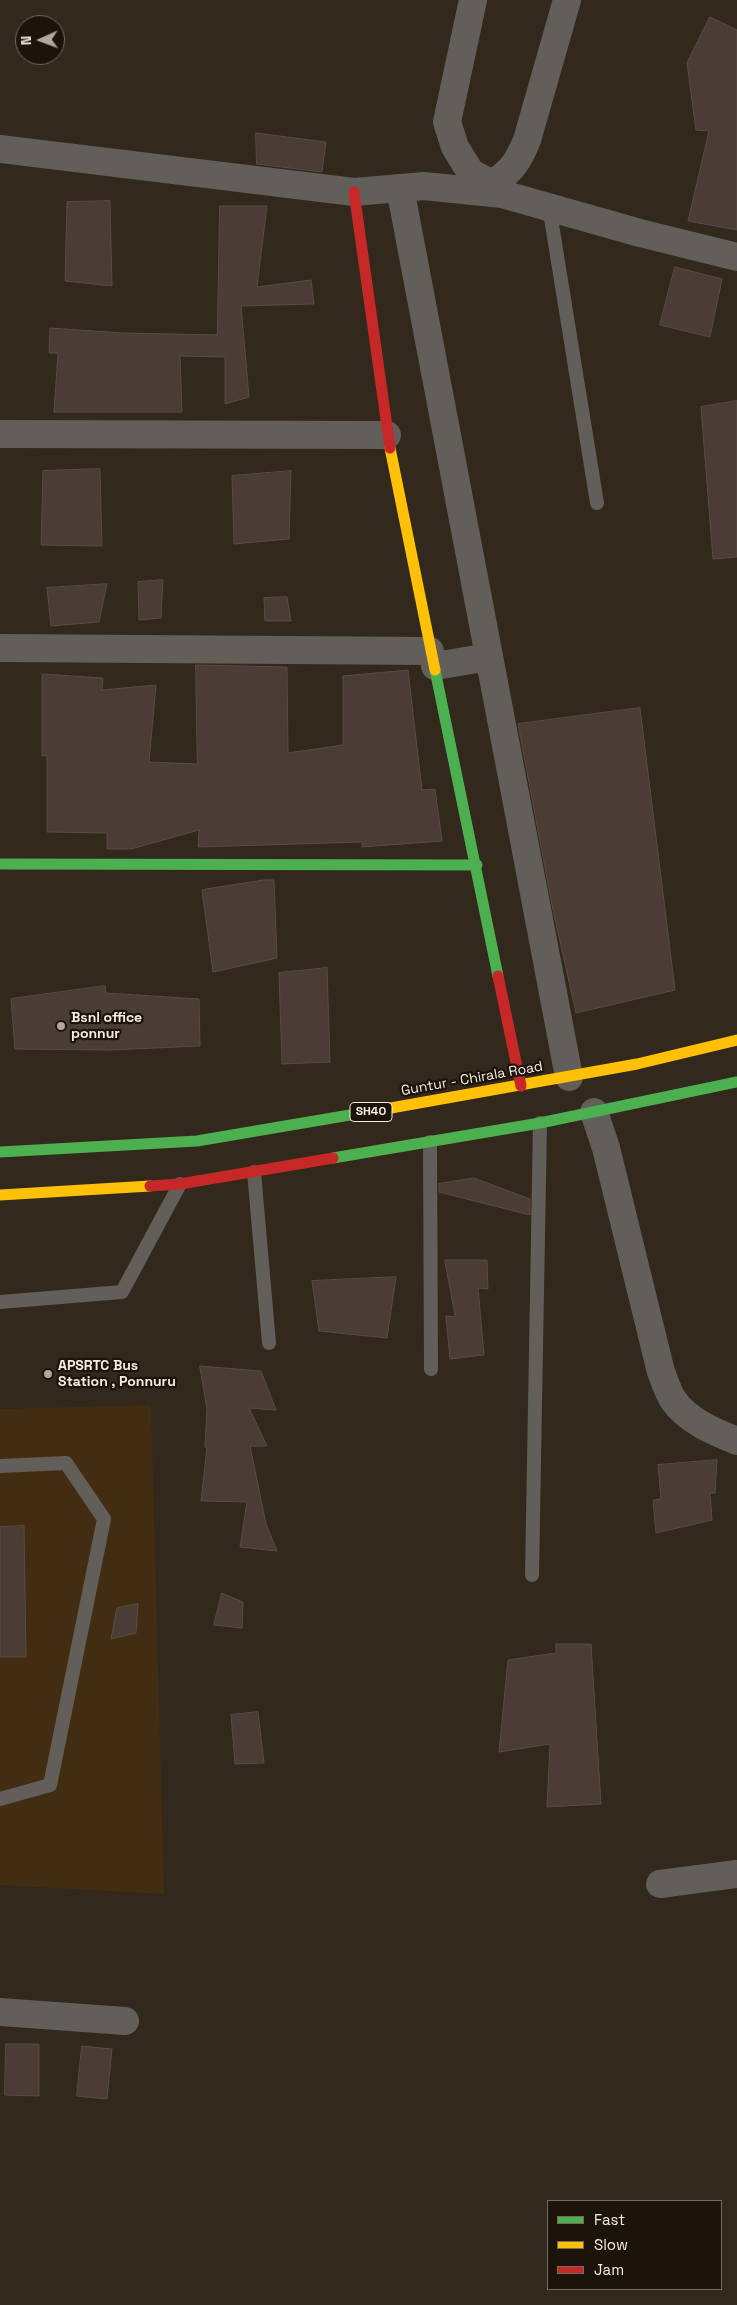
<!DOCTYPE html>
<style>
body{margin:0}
#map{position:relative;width:737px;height:2305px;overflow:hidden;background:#32281c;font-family:"Space Grotesk",sans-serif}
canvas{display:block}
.legend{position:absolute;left:547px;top:2200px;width:175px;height:90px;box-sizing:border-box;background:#1c140a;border:1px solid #746a5f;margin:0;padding:6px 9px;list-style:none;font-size:15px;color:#f9ecdf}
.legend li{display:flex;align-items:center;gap:10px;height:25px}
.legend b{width:25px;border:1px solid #746a5f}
.north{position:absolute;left:15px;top:15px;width:50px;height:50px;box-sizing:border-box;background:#1c140a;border:1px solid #746a5f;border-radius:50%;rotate:268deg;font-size:14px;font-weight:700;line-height:20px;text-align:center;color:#f9ecdf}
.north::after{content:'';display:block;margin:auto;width:18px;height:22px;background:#b3a79b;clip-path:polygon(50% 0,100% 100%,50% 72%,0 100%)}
</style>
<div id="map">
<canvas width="737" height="2305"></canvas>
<ul class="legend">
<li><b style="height:6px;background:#4caf50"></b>Fast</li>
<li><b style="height:6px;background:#ffc107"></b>Slow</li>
<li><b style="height:6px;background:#c62828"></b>Jam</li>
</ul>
<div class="north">N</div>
</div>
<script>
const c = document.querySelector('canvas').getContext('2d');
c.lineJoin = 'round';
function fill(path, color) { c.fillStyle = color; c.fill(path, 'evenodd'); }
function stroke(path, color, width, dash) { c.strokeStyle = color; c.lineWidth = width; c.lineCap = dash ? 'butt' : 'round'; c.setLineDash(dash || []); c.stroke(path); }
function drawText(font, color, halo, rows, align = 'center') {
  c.font = font + ' "Space Grotesk",sans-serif'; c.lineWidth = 4.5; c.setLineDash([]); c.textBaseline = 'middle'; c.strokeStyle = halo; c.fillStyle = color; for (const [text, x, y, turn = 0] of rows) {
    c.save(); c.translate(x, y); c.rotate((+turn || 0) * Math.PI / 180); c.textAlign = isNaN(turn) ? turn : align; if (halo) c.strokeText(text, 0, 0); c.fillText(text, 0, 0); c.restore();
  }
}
const built = new Path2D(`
 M151,1405l13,489 -164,-9v-476z`);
const building = new Path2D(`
 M710,17l27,13v200l-49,-9 21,-90 -13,-1 -9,-67z
 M256,133l70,9 -4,30 -65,-8z
 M110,201l2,85 -47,-5 2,-79z
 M220,206h47l-10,81 54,-7 3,24 -73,2 8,91 -24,7v-47l-45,-1 2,56h-128l4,-59h-9l1,-25 73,5 94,2z
 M675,267l47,12 -12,58 -50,-12z
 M737,401v156l-24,2 -12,-152z
 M100,469l2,77 -61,-1 2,-74z
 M291,471l-2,68 -55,5 -2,-68z
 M163,580l-2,38 -22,2 -1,-38z
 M107,584l-8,38 -48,4 -4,-38z
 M287,597l4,24h-26l-1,-23z
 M196,665l91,2 1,86 55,-8v-69l65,-6 14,120 13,-1 7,52 -80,6v-5l-164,5 1,-17 -68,19h-24v-16l-60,-1v-77l-5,1v-82l61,4 -1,12 54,-5 -7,77 48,2z
 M640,708l35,282 -99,23 -23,-103 -35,-186z
 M264,880h10l3,78 -64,14 -11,-82z
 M327,968l3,94 -48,2 -3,-91z
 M105,986l1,7 93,6 1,47 -90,4 -95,-1 -4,-50z
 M474,1178l56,21v16l-91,-23v-8z
 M445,1260h42l1,29 -10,-1 6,67 -34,4 -4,-43 9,1z
 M396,1277l-9,61 -68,-7 -7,-50z
 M200,1366l61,5 15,39 -27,-2 18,38h-17l16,78 11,27 -37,-4 7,-45 -46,-1 6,-54h-2l2,-38z
 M717,1460l-2,33h-5l2,27 -56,13 -3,-33 8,-1 -3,-34z
 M24,1526l2,131h-26v-130z
 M222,1593l21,9 -1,26 -28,-3z
 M138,1604l-2,29 -25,6 6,-31z
 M556,1644h35l10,160 -54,3 3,-63 -51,8 9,-92 48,-7z
 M258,1712l6,51 -29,1 -4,-49z
 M6,2044h33v52l-34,-1z
 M82,2046l30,3 -5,50 -30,-3z`);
const lane = new Path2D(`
 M549,206l48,297
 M430,1142l1,227
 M254,1172l15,171
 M0,1302l122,-10 58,-108
 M0,1466l66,-3 38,56 -54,266 -50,14
 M532,1575l8,-452`);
const street = new Path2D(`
 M473,0l-26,122 8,25 16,26 22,11 9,10 138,39 97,24
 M0,149l354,43 70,-6 78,8
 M493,184c19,-14 25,-22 34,-44l40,-140
 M400,188l169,889
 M0,434l387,1
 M0,648l430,3
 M435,666l54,-9
 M594,1112l12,36 55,224c4,9 7,21 13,29 14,20 41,31 63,40
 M660,1884l77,-10
 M0,2012l125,9`);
const fast = new Path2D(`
 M435,670l63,306
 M0,864l477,1
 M0,1152l197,-11 194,-33
 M333,1158l207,-35 197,-41`);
const slow = new Path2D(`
 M390,448l45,222
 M391,1108l246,-44 100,-24
 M0,1195l150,-9`);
const jam = new Path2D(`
 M354,192l36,256
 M498,976l23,110
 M150,1186l30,-2 153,-26`);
const markers = [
 [61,1026,5,"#b3a79b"],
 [48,1374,5,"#b3a79b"]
];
const shields = [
 [371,1112,42]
];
const shieldNames = [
 ["SH40",371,1112]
];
const poiNames = [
 ["Bsnl office",71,1018],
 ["ponnur",71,1034],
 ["APSRTC Bus",58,1366],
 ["Station , Ponnuru",58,1382]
];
const streetNames = [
 ["Guntur - Chirala Road",472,1079,-10]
];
fill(built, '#422d12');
fill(building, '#4b3c35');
stroke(building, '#584d47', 1);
stroke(lane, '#625e59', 14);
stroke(street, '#625e59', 28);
stroke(fast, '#4caf50', 11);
stroke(slow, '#ffc107', 11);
stroke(jam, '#c62828', 11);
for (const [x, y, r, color] of markers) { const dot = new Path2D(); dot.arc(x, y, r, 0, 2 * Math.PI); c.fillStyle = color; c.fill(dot); stroke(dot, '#1c140a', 2); }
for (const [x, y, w] of shields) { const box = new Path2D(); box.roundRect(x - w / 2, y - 9.5, w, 19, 4); c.fillStyle = '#1c140a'; c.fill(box); stroke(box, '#f9ecdf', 1); }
drawText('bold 12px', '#f9ecdf', null, shieldNames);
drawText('bold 14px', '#f9ecdf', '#1c140a', poiNames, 'left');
drawText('14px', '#f9ecdf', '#1c140a', streetNames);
</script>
